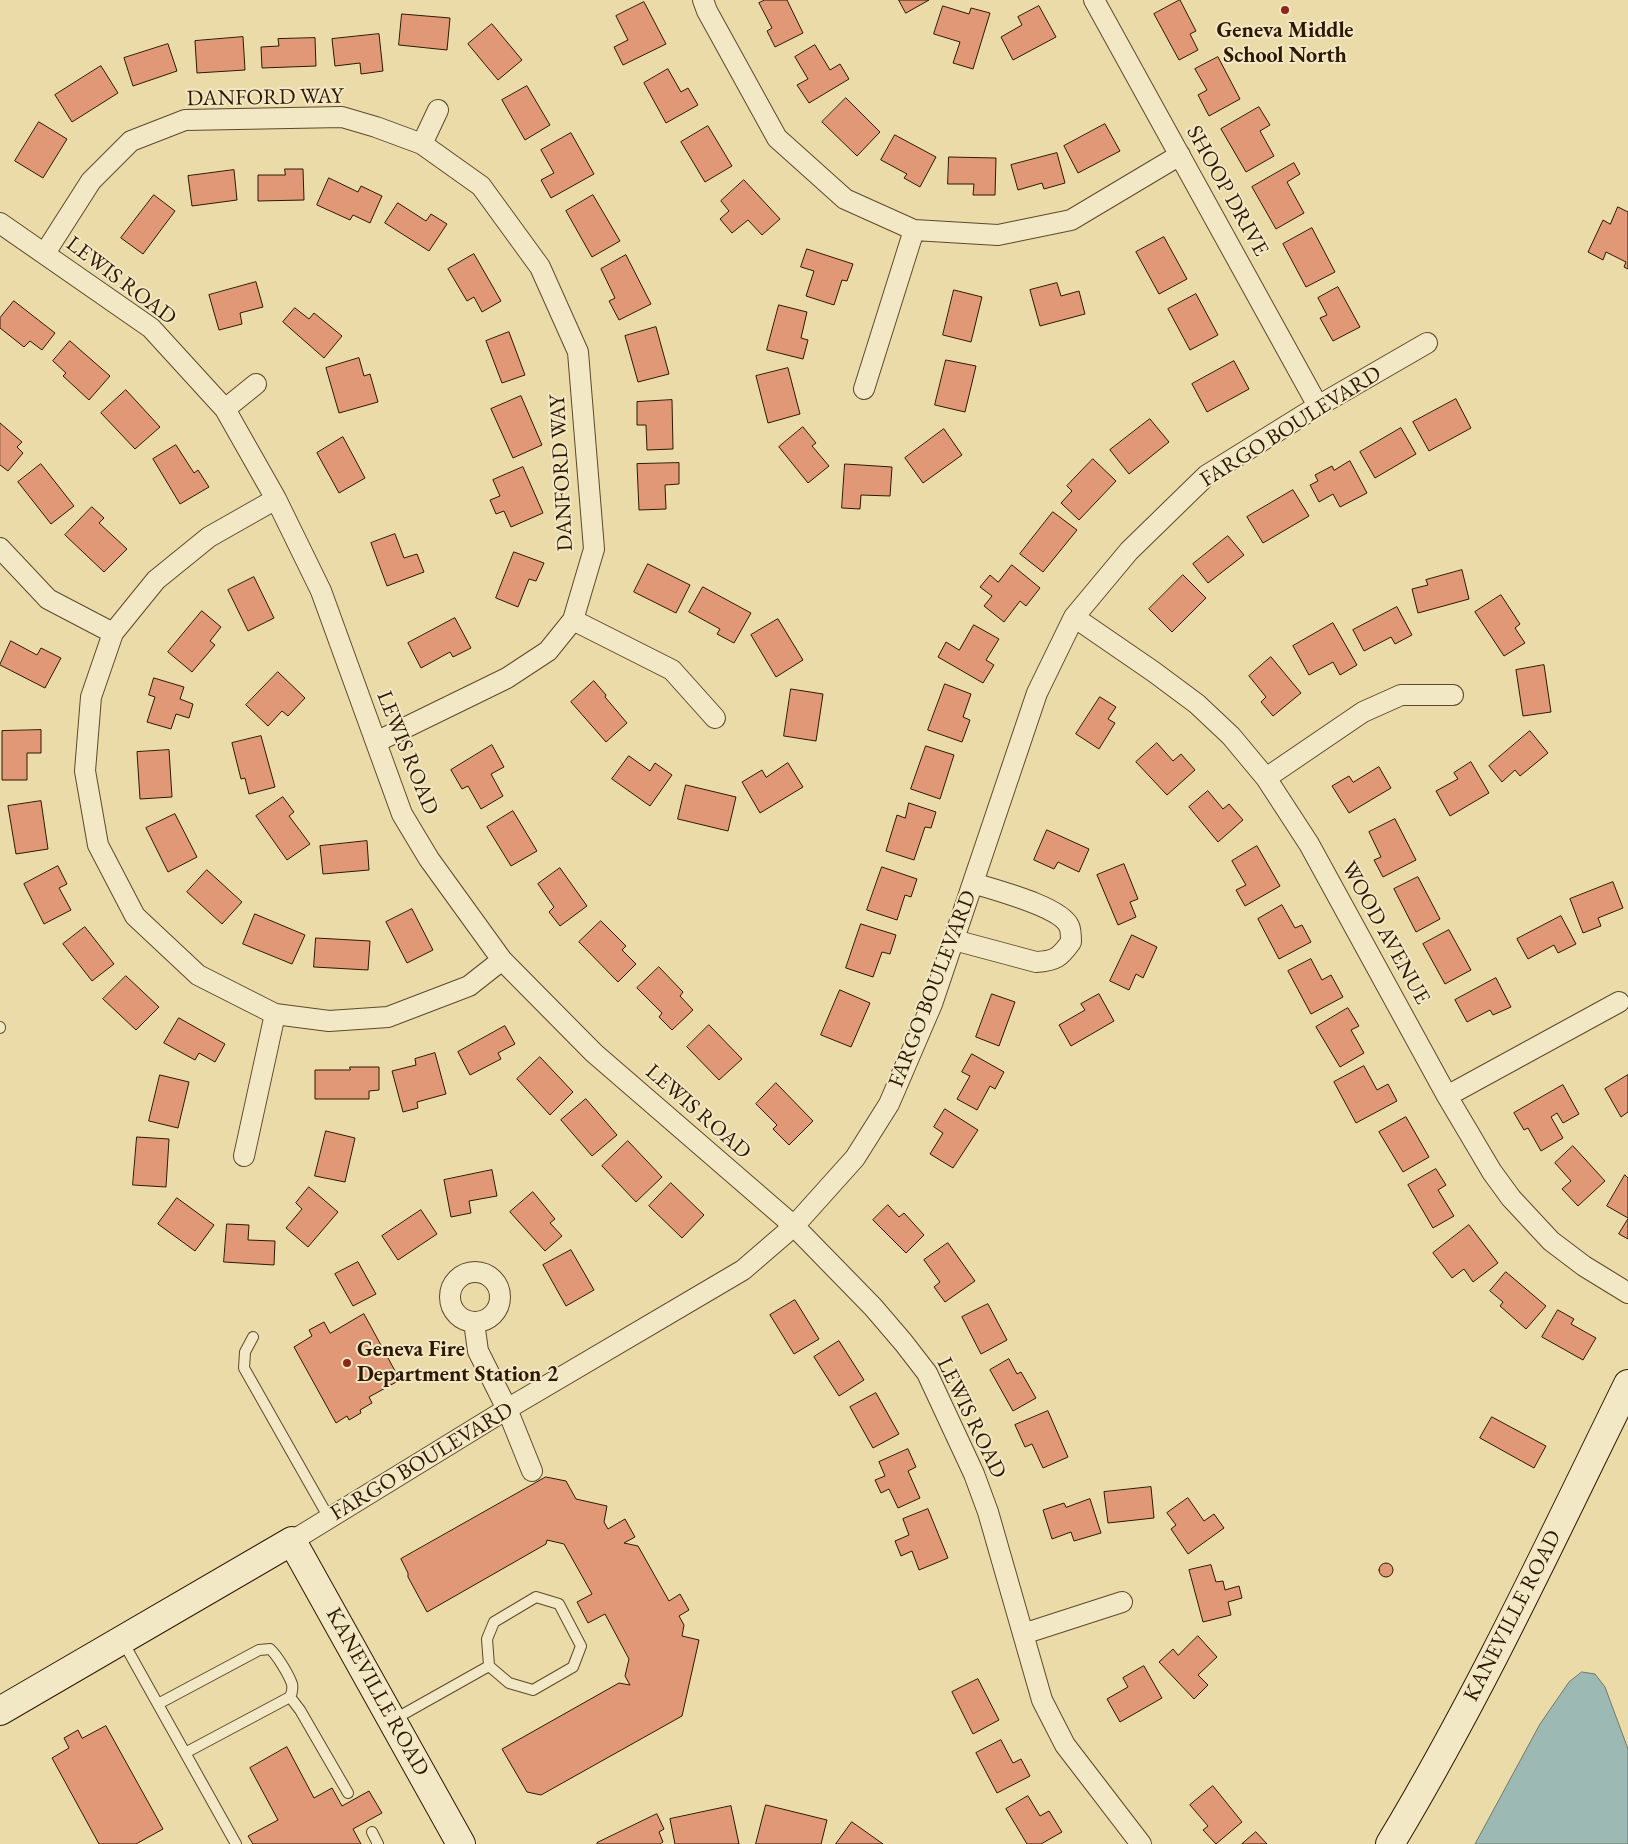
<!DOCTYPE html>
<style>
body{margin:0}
canvas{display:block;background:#ebdba8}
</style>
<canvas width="1628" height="1844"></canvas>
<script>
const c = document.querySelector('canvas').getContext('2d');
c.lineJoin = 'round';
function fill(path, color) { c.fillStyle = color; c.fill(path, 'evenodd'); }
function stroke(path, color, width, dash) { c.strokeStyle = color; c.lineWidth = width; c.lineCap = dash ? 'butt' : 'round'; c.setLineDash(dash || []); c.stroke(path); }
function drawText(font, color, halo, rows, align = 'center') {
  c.font = font + ' "EB Garamond",serif'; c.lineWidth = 4; c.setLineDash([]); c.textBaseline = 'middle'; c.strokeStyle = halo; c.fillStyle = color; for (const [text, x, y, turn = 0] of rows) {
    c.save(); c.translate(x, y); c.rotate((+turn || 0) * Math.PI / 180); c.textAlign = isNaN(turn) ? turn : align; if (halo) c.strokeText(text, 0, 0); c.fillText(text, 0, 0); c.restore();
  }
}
const water = new Path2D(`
 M1582,1672l13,2 10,13 23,62v95h-153l65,-120 29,-42z`);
const building = new Path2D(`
 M765,0h22l16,33 -28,14 -8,-16 5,-3 -13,-25z
 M899,0h30l-23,13z
 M1180,0l16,31 -6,3 8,16 -19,10 -25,-46z
 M644,2l22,42 -43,21 -9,-18 14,-7 -12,-24z
 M943,6l26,8 2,-6 19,5 -17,56 -20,-6 7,-21 -26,-8z
 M1039,6l17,31 -43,23 -12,-23 21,-12 -4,-8z
 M402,14l48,4 -3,32 -48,-5z
 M492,24l30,36 -24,20 -30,-36z
 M379,34l4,37 -22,3 -1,-11 -25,3 -3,-27z
 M243,37l2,33 -48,3 -2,-32z
 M315,38l1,28 -54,2 -1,-21 18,-1 -1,-7z
 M168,44l9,27 -44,15 -9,-28z
 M815,45l15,25 10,-6 9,15 -40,24 -12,-18 11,-6 -13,-22z
 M1218,57l22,42 -31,17 -11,-21 9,-5 -12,-21z
 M101,66l17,27 -46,29 -17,-27z
 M668,69l13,23 7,-4 10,17 -32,18 -22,-40z
 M527,86l23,39 -25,15 -23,-40z
 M846,98l34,34 -23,24 -35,-34z
 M1259,107l11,18 -10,6 14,25 -28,16 -25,-43z
 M39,122l28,17 -24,39 -28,-17z
 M1105,124l15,27 -42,22 -14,-27z
 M708,126l24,40 -27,16 -24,-40z
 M571,133l23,41 -43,24 -10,-18 13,-7 -13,-23z
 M895,135l41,22 -16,30 -16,-9 3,-4 -26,-14z
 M1057,153l8,30 -21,6 -2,-6 -24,7 -7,-25z
 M949,157l47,1 -1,37h-22l1,-11h-26z
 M1294,163l6,11 -13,8 17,31 -28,16 -24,-42z
 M285,169h18l1,31 -46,1v-26h27z
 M234,170l3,30 -45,6 -4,-30z
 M329,178l29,14 3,-6 21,10 -12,27 -17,-8 -3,5 -33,-15z
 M744,180l36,39 -18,16 -14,-15 -16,13 -12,-14 9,-8 -8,-10z
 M154,195l21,16 -32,43 -22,-16z
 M593,195l27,46 -28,16 -26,-46z
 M398,203l28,18 5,-7 16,10 -18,27 -44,-28z
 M1618,207l10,5v57l-4,-2 2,-5 -20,-10 -3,8 -15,-8 15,-32 7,4z
 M1312,228l23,44 -29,15 -23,-43z
 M1164,237l23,42 -28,15 -23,-42z
 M807,249l46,15 -6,17 -5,-1 -8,25 -28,-9 8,-25 -13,-4z
 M474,254l27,47 -19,11 -8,-15 -7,4 -19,-32z
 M626,255l25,49 -32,16 -10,-19 6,-3 -14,-29z
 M256,282l7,25 -23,6 2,11 -23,6 -10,-35z
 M1057,283l4,13 18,-5 6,23 -45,12 -10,-36z
 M1338,287l22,40 -27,14 -13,-23 7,-3 -9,-17z
 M954,290l28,7 -11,45 -28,-7z
 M1196,294l22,41 -28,15 -22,-41z
 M14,301l41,32 -13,17 -12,-9 -6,6 -24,-19v-10z
 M779,305l28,7 -6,26 7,2 -5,19 -36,-9z
 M295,308l14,11 5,-6 28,23 -18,22 -41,-36z
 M656,327l13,47 -31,8 -13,-46z
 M509,332l16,43 -23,8 -16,-42z
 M70,341l40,35 -21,24 -26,-24 3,-3 -13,-12z
 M359,358l5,18 6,-2 8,28 -39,11 -13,-45z
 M946,360l30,6 -11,46 -30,-7z
 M1234,361l15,28 -42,23 -15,-28z
 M788,368l12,46 -32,9 -12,-47z
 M126,390l34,37 -25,22 -34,-36z
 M521,396l21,49 -29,13 -22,-49z
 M1456,399l15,29 -42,23 -16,-29z
 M672,400l1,49 -26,1 -1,-25h-9v-23z
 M1150,419l19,23 -40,32 -19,-24z
 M0,423l22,19 -5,5 6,6 -15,18 -8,-6z
 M803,427l13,16 -4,3 17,20 -21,17 -29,-36z
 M1401,428l15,26 -41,24 -15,-26z
 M944,429l18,26 -39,28 -18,-25z
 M343,437l22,41 -26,15 -22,-40z
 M176,445l18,28 4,-3 11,17 -29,17 -27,-45z
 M1093,459l23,22 -37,39 -18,-17 11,-12 -5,-5z
 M1350,461l17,32 -27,14 -7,-13 -14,8 -9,-17 8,-4 -3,-6 17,-9 2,4z
 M679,463v21l-14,1 1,24 -27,1 -2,-46z
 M41,464l33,42 -23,18 -33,-42z
 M845,464l47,3 -2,29 -29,-1 -1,14 -18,-1z
 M523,467l20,46 -32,14 -7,-16 -8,3 -6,-14 10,-4 -7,-16z
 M1293,490l16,26 -46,27 -16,-26z
 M92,507l12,11 -5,5 28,26 -23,23 -39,-37z
 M1053,512l24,18 -34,42 -23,-18z
 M395,534l9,24 13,-4 7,18 -37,14 -16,-43z
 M1228,536l16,19 -36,28 -15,-19z
 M514,552l30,11 -8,18 -7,-2 -11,28 -22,-9z
 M648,564l42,21 -14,28 -42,-21z
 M1012,565l28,23 -14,18 -6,-5 -16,21 -20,-16 8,-10 -12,-9 10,-12 8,7z
 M1462,570l7,29 -51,14 -6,-24 16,-4 -2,-5z
 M1183,575l23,23 -34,34 -23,-23z
 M254,577l20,41 -26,13 -20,-41z
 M703,587l48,26 -17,30 -17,-9 3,-5 -31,-17z
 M1501,595l19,29 -5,4 10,15 -21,13 -29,-44z
 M1397,607l15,28 -17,9 -4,-7 -27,14 -11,-21z
 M202,611l19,16 -11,14 5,4 -23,27 -24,-20z
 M455,618l16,30 -18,9 -3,-5 -29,16 -13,-25z
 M778,619l25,41 -27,17 -25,-42z
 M1333,623l24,42 -17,10 -7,-13 -24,13 -16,-29z
 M974,625l25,14 -13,21 8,5 -11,18 -45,-26 8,-15 13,8z
 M11,641l26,14 4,-7 20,10 -16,30 -45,-23z
 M1271,657l30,36 -28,23 -12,-14 5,-5 -17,-21z
 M1544,665l7,47 -28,4 -7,-46z
 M278,672l27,26 -17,18 -6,-5 -14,15 -22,-21z
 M154,678l30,9 -4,12 13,5 -4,14 -13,-4 -5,15 -24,-7 8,-25 -6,-2z
 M594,681l12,14 -1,2 22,26 -21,19 -35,-40z
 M945,684l26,10 -8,23 7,3 -8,22 -34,-12z
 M791,689l32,5 -7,47 -32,-5z
 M1100,697l16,10 -8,12 7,4 -16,26 -23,-15z
 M41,730v23h-14v27h-25v-49z
 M1530,731l18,22 -28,23 -5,-6 -13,12 -13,-16z
 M261,736l14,51 -26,7 -4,-16 -4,1 -9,-36z
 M1157,743l16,18 8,-7 14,16 -28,25 -31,-33z
 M492,745l12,22 -13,7 12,22 -22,13 -13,-23 -6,3 -11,-19z
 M926,746l28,9 -14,44 -29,-10z
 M169,750l3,47 -32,2 -3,-47z
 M629,756l21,15 5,-8 17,12 -22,31 -38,-27z
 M1471,762l18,31 -39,23 -14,-25 22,-12 -4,-6z
 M788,763l15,24 -43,26 -18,-31 20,-12 4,7z
 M1379,767l12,21 -42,25 -17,-27 17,-10 4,6z
 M686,785l50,12 -8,34 -50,-12z
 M1208,791l15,18 6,-5 14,16 -25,22 -29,-35z
 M283,797l11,15 -5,4 21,28 -23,16 -31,-44z
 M41,801l7,48 -32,5 -8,-48z
 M909,803l27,9 -5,16 -6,-1 -11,33 -28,-9 11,-36 8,3z
 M513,811l24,40 -26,15 -24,-39z
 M175,814l22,43 -29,15 -22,-44z
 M1395,819l21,41 -33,17 -9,-17 7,-3 -12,-25z
 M1047,830l42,19 -10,23 -21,-10 -4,7 -20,-9z
 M367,841l2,29 -46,4 -3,-28z
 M1257,846l23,40 -35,20 -9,-16 10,-5 -14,-24z
 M1124,864l14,35 -8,3 6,15 -18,8 -21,-50z
 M58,866l9,18 -8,4 12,22 -27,14 -20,-40z
 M882,867l35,12 -6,18 -6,-2 -8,25 -30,-10z
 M560,868l27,38 -27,20 -11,-14 5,-5 -16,-23z
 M207,870l35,32 -20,22 -35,-32z
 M1418,877l22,42 -24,13 -22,-43z
 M1613,882l10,26 -25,10 3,8 -18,7 -13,-34z
 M1282,905l13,23 7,-3 9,17 -32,17 -21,-40z
 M412,909l21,41 -26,13 -21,-41z
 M255,914l50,21 -13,29 -49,-20z
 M1561,916l15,28 -18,9 -4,-8 -26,14 -11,-20z
 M601,921l25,25 -4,4 14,14 -18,18 -39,-40z
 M861,924l35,11 -6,19 -8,-2 -9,25 -27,-9z
 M85,927l29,37 -22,17 -29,-37z
 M1449,930l22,40 -26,14 -22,-40z
 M1132,935l25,12 -14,31 -7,-4 -7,16 -19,-9z
 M316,938l54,3 -2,29 -54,-3z
 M1311,959l11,21 9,-5 12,22 -32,17 -23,-43z
 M659,967l24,25 -3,4 13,14 -21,20 -13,-13 3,-4 -25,-25z
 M126,976l33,31 -23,23 -33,-31z
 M1496,978l15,29 -18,8 -3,-5 -23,12 -12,-22z
 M840,990l30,13 -19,44 -30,-12z
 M992,994l23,8 -16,44 -23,-9z
 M1099,994l15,27 -43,25 -12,-21 26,-15 -4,-6z
 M1348,1008l11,18 -8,4 13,23 -24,14 -24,-40z
 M179,1018l46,26 -10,18 -16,-9 -4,7 -31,-17z
 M709,1025l33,34 -23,21 -32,-33z
 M505,1026l10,18 -17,9 3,6 -31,16 -12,-23z
 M435,1053l11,41 -29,8 1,6 -15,4 -11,-41 24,-6 -1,-6z
 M972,1054l32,18 -9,17 -5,-3 -13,24 -20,-11 13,-23 -8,-4z
 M540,1057l33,35 -23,23 -33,-36z
 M1364,1066l13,24 11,-6 9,17 -41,22 -22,-41z
 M350,1067h29v23l-10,1v8h-54v-29h35z
 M160,1075l29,7 -11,46 -29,-7z
 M1628,1075v37l-7,5 -16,-28z
 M776,1083l37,38 -24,24 -16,-16 4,-4 -21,-21z
 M1563,1085l16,29 -16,9 -6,-10 -6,4 12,21 -22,13 -13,-23 -4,2 -10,-17z
 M586,1099l31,36 -25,21 -31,-36z
 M945,1109l33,21 -25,38 -23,-14 13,-21 -9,-6z
 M1406,1117l23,40 -26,15 -24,-40z
 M326,1131l29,7 -10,44 -30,-6z
 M137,1137l32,2 -3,48 -33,-2z
 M628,1141l34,36 -26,25 -34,-36z
 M1573,1146l32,35 -27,25 -16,-17 9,-8 -16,-18z
 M1436,1169l10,16 -8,5 16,26 -21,12 -25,-43z
 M492,1170l5,26 -28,5 2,12 -20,4 -7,-37z
 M1625,1175l3,3v40l-21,-12z
 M671,1183l33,32 -22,23 -33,-32z
 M309,1187l29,25 -30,35 -22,-19 16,-19 -6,-6z
 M533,1192l22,27 -5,4 12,13 -17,15 -35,-39z
 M177,1198l37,27 -19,26 -37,-27z
 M888,1205l11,12 5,-4 20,22 -18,18 -33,-33z
 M421,1210l16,24 -39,26 -16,-24z
 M1628,1219v20l-9,-5z
 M227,1224l22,1 -1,15 27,1 -1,24 -50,-3z
 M1469,1225l29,38 -25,19 -9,-13 -12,9 -19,-25z
 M948,1243l27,38 -30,21 -11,-15 6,-5 -16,-22z
 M571,1250l23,40 -28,16 -23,-41z
 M358,1262l18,32 -23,12 -18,-32z
 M1506,1272l40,34 -20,23 -26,-23 3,-4 -13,-11z
 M795,1300l24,39 -25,15 -24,-39z
 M988,1304l19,36 -26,14 -19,-37z
 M1558,1310l16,9 -3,5 25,14 -13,22 -41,-23z
 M364,1314l36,66 -31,17 3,6 -12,7 1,3 -12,7 -2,-4 -11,7 -42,-76 18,-11 -3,-6 15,-8 6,11z
 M839,1341l25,39 -25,16 -25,-39z
 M1009,1359l8,15 4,-2 15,26 -23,13 -23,-41z
 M876,1393l23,41 -26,14 -23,-41z
 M1048,1411l20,46 -25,11 -11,-24 -7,3 -10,-22z
 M1492,1417l54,29 -12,22 -54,-30z
 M908,1449l8,18 -8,4 12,27 -22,10 -9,-19 -8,4 -6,-13 10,-4 -6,-14z
 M546,1477l20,4 10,18 31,7 -3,16 4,7 17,-10 10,18 -11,6 14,3 31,55 11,-7 9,16 -10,6 5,9 -2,11 17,4 -17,76 -141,79 -14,-3 -25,-43 117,-66 11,2 -5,-9 4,-17 -24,-45 -17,9 -11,-21 15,-8 -28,-50 -17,-4 -1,4 -119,68 -19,-35v-4l-7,-14z
 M1151,1487l3,31 -46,5 -4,-31z
 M1188,1498l16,23 10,-7 10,14 -36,26 -17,-25 5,-4 -9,-12z
 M1090,1499l11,34 -27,8 -3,-9 -19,7 -9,-29 21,-7 2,4z
 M928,1509l20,49 -29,12 -7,-19 -11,5 -6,-15 14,-6 -6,-16z
 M1379 1570a7 7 0 1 1 14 0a7 7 0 1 1-14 0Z
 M1211,1565l5,17 7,-1 2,9 14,-4 3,12 -14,4 3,13 -28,7 -14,-52z
 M1198,1636l19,21 -19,18 10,10 -14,14 -35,-37 14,-13 5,6z
 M1144,1666l18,32 -42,24 -13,-23 21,-12 -5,-9z
 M978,1679l21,41 -26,14 -21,-42z
 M106,1726l57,103 -27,15h-37l-47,-86 17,-10 -5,-10 14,-8 4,8z
 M1001,1740l12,23 8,-4 9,17 -33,17 -21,-40z
 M287,1747l27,51 18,-10 10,18 27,-15 13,22 -29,16 8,15h-108l-5,-8 30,-16 -28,-52z
 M1213,1786l29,36 -26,22 -13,-14 5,-4 -18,-21z
 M1028,1796l12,20 9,-5 13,21 -21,12h-14l-21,-35z
 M766,1805l61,15 -6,24h-65z
 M731,1806l8,38h-64l-5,-25z
 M657,1814l7,15 -5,3 4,10 -3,2h-63v-1z
 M852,1822l31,22h-47z
 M1256,1832l11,12h-25z`);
const lane = new Path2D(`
 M0,1027v1
 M253,1337l-8,15 -1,16 85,150
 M536,1597l23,7 22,42 -8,21 -40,23 -24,-7 -20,-17 -2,-27 7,-17z
 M122,1640l114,204
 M290,1697l10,13 48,83
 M158,1704l101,-54 11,-1c7,6 19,26 22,35 1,5 0,9 -2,13l-105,56
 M393,1720l96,-54
 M372,1832l6,12`);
const street = new Path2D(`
 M703,0l4,11 70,127 68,61 69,31 84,5 73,-15 109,-65
 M1094,0l224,406
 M422,144l16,-34
 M0,223l151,105 74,81 51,90 45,92 81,223 27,45 73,101 92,93 200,173 79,81 30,35 24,31 47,101 14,38 54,188 23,45 76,99
 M45,253l46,-72 40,-40 54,-21 157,-3 34,10 46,17 59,42 59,81 38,85 16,197 -21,71 -25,31 -41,27 -131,64
 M864,389l50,-159
 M225,409l31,-25
 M276,499l-67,38 -53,43 -43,53 -22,64 -6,74 13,74 37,71 63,59 77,39 54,7 59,-4 81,-31 33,-26
 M0,548l48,51 65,34
 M1074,617l80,55 43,32 34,32 35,42 43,66 138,252 45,76 19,26 40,43 33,25 44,27
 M573,620l99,50 43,48
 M1266,778l97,-66 38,-17h52
 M954,940l82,22c20,-1 24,-5 35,-20 0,-5 0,-12 -2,-16 -9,-20 -75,-36 -96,-43
 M1447,1096l172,-94
 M244,1156l31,-142
 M450 1297a25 25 0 1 1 50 0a25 25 0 1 1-50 0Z
 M474,1322l4,29 29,58 25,62
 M292,1541l215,-132 236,-139 51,-44 61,-68 34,-54 43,-100 105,-311 37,-76 55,-66 78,-76 111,-69 109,-63
 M1023,1634l99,-32`);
const secondary = new Path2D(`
 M0,1711l292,-170 169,303
 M1390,1844c89,-148 162,-305 238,-460`);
const markers = [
 [1285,10,5,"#8f2418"],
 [347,1363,5,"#8f2418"]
];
const poiNames = [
 ["Geneva Middle",1285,31],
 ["School North",1285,56],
 ["Geneva Fire",357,1350,"left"],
 ["Department Station 2",357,1375,"left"]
];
const streetNames = [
 ["DANFORD WAY",265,98,-1],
 ["SHOOP DRIVE",1227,191,61],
 ["LEWIS ROAD",121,281,37],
 ["FARGO BOULEVARD",1291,427,-32],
 ["DANFORD WAY",562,473,-93],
 ["LEWIS ROAD",407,753,68],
 ["WOOD AVENUE",1385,933,61],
 ["FARGO BOULEVARD",933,989,-69],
 ["LEWIS ROAD",698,1112,41],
 ["LEWIS ROAD",971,1418,64],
 ["FARGO BOULEVARD",422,1462,-31],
 ["KANEVILLE ROAD",1513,1616,-63],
 ["KANEVILLE ROAD",377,1692,61]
];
fill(water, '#9cb9b3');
stroke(water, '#70796b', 1);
fill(building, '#e19876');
stroke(building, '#2e1900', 1);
stroke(lane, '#5d4a2a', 12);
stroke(street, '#5d4a2a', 22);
stroke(secondary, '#2e1900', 30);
stroke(lane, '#f2e8c6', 10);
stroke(street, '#f2e8c6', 20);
stroke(secondary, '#f2e8c6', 28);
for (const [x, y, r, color] of markers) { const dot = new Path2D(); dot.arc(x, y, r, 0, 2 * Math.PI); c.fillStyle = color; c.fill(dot); stroke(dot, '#f2e8c6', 2); }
drawText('bold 22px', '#2e1900', '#f2e8c6', poiNames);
drawText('22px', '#2e1900', '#f2e8c6', streetNames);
</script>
